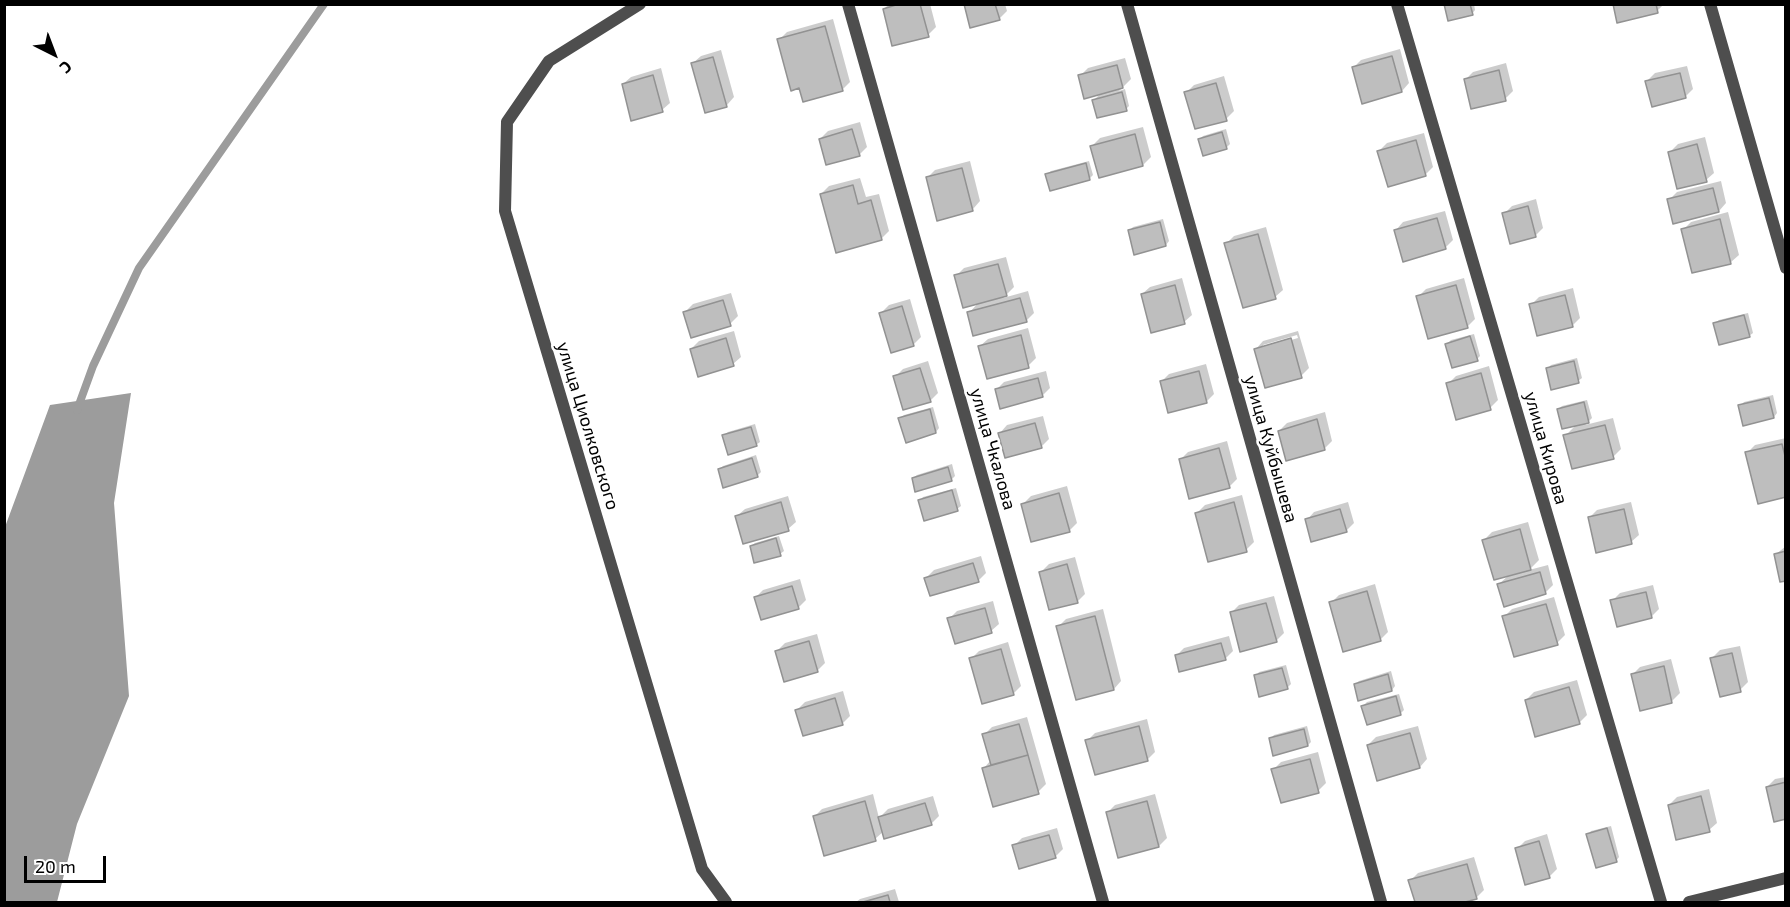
<!DOCTYPE html>
<meta charset="utf-8">
<style>
body{margin:0}
#map{position:relative;width:1790px;height:907px;overflow:hidden;background:#fff;font-family:"Exo 2",sans-serif}
canvas{display:block}
.frame{position:absolute;inset:0;border:6px solid #000;pointer-events:none}
.north{position:absolute;left:24px;top:24px;width:60px;height:60px;-webkit-text-stroke:4px #fff;paint-order:stroke;rotate:138deg;font-size:16px;font-weight:700;line-height:24px;text-align:center;color:#000}
.north::after{content:'';display:block;margin:auto;width:21px;height:27px;background:#000;clip-path:polygon(50% 0,100% 100%,50% 72%,0 100%)}
.scale{position:absolute;left:24px;top:856px;width:82px;height:27px;box-sizing:border-box;border:3px solid #000;border-top:0;padding-left:8px;font-size:18px;line-height:21px;white-space:nowrap;color:#000;-webkit-text-stroke:4px #fff;paint-order:stroke}
</style>
<div id="map">
<canvas width="1790" height="907"></canvas>
<div class="frame"></div>
<div class="north">С</div>
<div class="scale">20 m</div>
</div>
<script>
const c = document.querySelector('canvas').getContext('2d');
c.lineJoin = 'round';
function fill(path, color) { c.fillStyle = color; c.fill(path, 'evenodd'); }
function stroke(path, color, width, dash) { c.strokeStyle = color; c.lineWidth = width; c.lineCap = dash ? 'butt' : 'round'; c.setLineDash(dash || []); c.stroke(path); }
function drawText(font, color, halo, rows, align = 'center') {
  c.font = font + ' "Exo 2",sans-serif'; c.lineWidth = 5; c.setLineDash([]); c.textBaseline = 'middle'; c.strokeStyle = halo; c.fillStyle = color; for (const [text, x, y, turn = 0] of rows) {
    c.save(); c.translate(x, y); c.rotate((+turn || 0) * Math.PI / 180); c.textAlign = isNaN(turn) ? turn : align; if (halo) c.strokeText(text, 0, 0); c.fillText(text, 0, 0); c.restore();
  }
}
const water = new Path2D(`
 M131,393l-17,110 15,193 -52,128 -20,78h-52v-375l45,-122z`);
const shadow = new Path2D(`
 M889,4h41l6,23 -8,8 -44,-26z
 M966,4h39l2,7 -8,8z
 M1446,4h28l1,6 -3,4z
 M1615,4h49l-7,7z
 M833,19l17,63 -8,8 -63,-50 8,-8z
 M1400,49l9,34 -7,8 -49,-23 8,-8z
 M721,50l13,47 -7,8 -21,6 -13,-48 8,-7z
 M1125,58l6,21 -12,12 6,-2 4,17 -3,3 -32,-9 7,-7 -21,-17 8,-8z
 M1506,63l7,28 -8,8 -40,-19 8,-8z
 M1687,66l6,23 -8,8 -38,-16 8,-8z
 M661,68l9,35 -8,7 -39,-26 8,-7z
 M1224,76l10,35 -8,8 -40,-26 8,-8z
 M860,122l7,25 -8,8 -39,-16 8,-8z
 M1143,127l8,30 -8,8 -43,11 -8,-30 8,-8z
 M1226,129l4,15 -4,4 -26,-9 3,-3z
 M1424,133l9,34 -8,8 -46,-24 8,-8z
 M1705,137l9,36 -8,7 -36,-28 8,-8z
 M970,161l10,40 -7,8 -35,10 -11,-41 8,-8z
 M1089,161l4,14 -4,4 -42,-5 4,-3z
 M860,178l6,19 13,-3 10,37 -8,8 -60,-45 8,-8z
 M1721,181l5,22 -7,8 -50,-11 8,-8z
 M1536,199l7,29 -8,8 -31,-22 8,-8z
 M1445,211l8,29 -8,8 -49,-18 7,-8z
 M1728,212l11,43 -8,7 -38,10 -10,-42 8,-8z
 M1163,219l6,22 -3,4 -37,-14 4,-4z
 M1266,227l17,63 -8,7 -49,-53 8,-8z
 M1006,257l8,30 -11,11 25,-7 6,22 -8,8 -57,-8 10,-11 -23,-26 8,-8z
 M1182,278l10,37 -8,7 -42,-28 8,-7z
 M1464,278l11,41 -8,8 -49,-30 8,-8z
 M1573,288l7,30 -8,8 -41,-21 8,-8z
 M731,293l7,23 -8,8 -45,-12 8,-8z
 M910,299l11,38 -8,8 -32,-32 8,-8z
 M1748,313l5,20 -4,3 -34,-13 4,-3z
 M1028,328l8,30 -8,8 -48,-20 8,-7z
 M734,331l7,26 -8,7 -42,-15 8,-8z
 M1298,331l11,37 -8,8 -45,-27 7,-8zM1297,335l1,3 -35,10v-3z
 M1474,334l6,22 -3,3 -30,-15 4,-4z
 M1577,358l5,20 -4,3 -30,-13 3,-3z
 M928,361l10,32 -8,8 -35,-24 8,-8z
 M1206,364l8,30 -7,7 -46,-19 8,-8z
 M1489,366l9,34 -8,8 -42,-24 8,-8z
 M1046,371l4,17 -8,8 -46,-6 8,-8z
 M1773,395l4,18 -3,4 -34,-11 4,-4z
 M1587,400l5,18 -7,7 28,-7 8,31 -8,8 -48,-21 12,-12 -19,-15 4,-3z
 M933,407l6,21 -3,4 -36,-13 4,-4z
 M1325,412l7,29 -7,7 -46,-17 8,-8z
 M1043,416l6,23 -8,8 -41,-14 7,-8z
 M755,424l5,18 -4,3 -32,-9 4,-4z
 M1786,438v57l-39,-42 8,-8z
 M1227,441l10,38 -8,8 -49,-27 8,-8z
 M756,455l5,17 -4,4 -37,-7 3,-3z
 M952,464l3,12 -3,3 -36,11 -3,-12 4,-3z
 M1067,486l10,37 -8,8 -46,-27 8,-8z
 M956,488l5,18 -4,3 -37,-8 3,-4z
 M1242,495l12,47 -8,8 -49,-37 8,-8z
 M788,496l8,26 -8,7 -51,-13 8,-7z
 M1348,502l6,21 -8,8 -39,-11 7,-8z
 M1631,502l8,33 -8,7 -42,-24 8,-8z
 M1528,522l11,38 -10,10 19,-5 5,20 -8,8 -46,-9 10,-9 -25,-35 8,-8z
 M779,536l5,15 -4,3 -29,-8 4,-3z
 M1786,546v33l-11,-24z
 M981,556l5,17 -8,8 -52,-3 8,-8z
 M1075,557l10,37 -8,8 -36,-30 8,-8z
 M800,579l6,21 -8,8 -43,-10 8,-8z
 M1375,584l13,48 -8,8 -49,-37 8,-8z
 M1653,585l6,24 -8,8 -39,-16 8,-8z
 M1274,596l10,37 -8,8 -45,-28 8,-8z
 M1554,597l11,38 -8,8 -53,-26 8,-8z
 M993,601l6,23 -8,7 -42,-12 8,-8z
 M1103,609l18,72 -7,8 -56,-62 8,-8z
 M817,634l8,29 -8,8 -40,-20 8,-8z
 M1229,636l4,15 -8,8 -49,-3 8,-8z
 M1008,642l13,44 -8,8 -42,-35 8,-8z
 M1740,646l8,36 -8,8 -28,-32 8,-8z
 M1671,659l9,34 -8,8 -31,8 -9,-34 8,-8z
 M1286,665l5,19 -4,4 -31,-12 3,-4z
 M1391,671l4,15 -3,4 -37,-6 4,-3z
 M1577,680l10,35 -8,8 -53,-23 8,-8z
 M843,691l7,25 -8,8 -45,-14 8,-8z
 M1399,694l5,16 -4,4 -37,-8 4,-4z
 M1027,717l19,67 -8,8 -54,-24 7,-8 -7,-25 8,-8z
 M1147,719l8,33 -8,8 -60,-19 8,-8z
 M1307,726l4,16 -3,3 -37,-7 3,-3z
 M1418,726l9,33 -7,8 -52,-22 8,-8z
 M1318,752l8,31 -8,8 -45,-21 8,-8z
 M1786,777v41l-19,-31 8,-8z
 M1709,789l8,34 -8,7 -40,-25 8,-8z
 M873,794l6,24 9,-9 45,-13 6,20 -8,8 -47,7 -9,8 -61,-22 8,-8z
 M1155,794l12,44 -8,8 -40,10 -12,-43 8,-8z
 M1611,826l8,31 -3,4 -28,-26 3,-4z
 M1057,828l6,21 -8,8 -41,-11 8,-8z
 M1547,834l10,35 -8,8 -32,-28 8,-8z
 M1474,857l10,33 -8,8 -17,4h-43l-6,-21 8,-8z
 M895,889l4,13h-43l4,-3z`);
const stream = new Path2D(`
 M77,410l16,-44 46,-98 185,-264`);
const building = new Path2D(`
 M899,4h21l9,33 -37,9 -9,-37z
 M964,4h31l5,16 -30,8z
 M1444,4h26l3,11 -25,6z
 M1613,4h43l2,9 -41,10z
 M825,26l18,65 -40,11 -4,-14 -8,3 -14,-52z
 M1392,56l10,36 -40,12 -10,-37z
 M713,57l14,50 -22,6 -14,-50z
 M1117,65l6,23 -39,11 -6,-24z
 M1499,70l7,31 -35,8 -7,-30z
 M1680,73l6,25 -34,9 -7,-26z
 M653,75l10,37 -32,9 -9,-37z
 M1216,83l11,38 -32,8 -11,-37z
 M1122,92l5,19 -30,7 -5,-18z
 M852,129l8,27 -34,9 -7,-26z
 M1222,132l5,17 -24,7 -5,-17z
 M1135,134l8,32 -44,12 -9,-32z
 M1416,140l10,36 -38,11 -11,-36z
 M1697,144l10,38 -30,7 -9,-37z
 M1086,163l4,17 -40,11 -5,-17z
 M962,168l11,43 -36,10 -11,-44z
 M853,185l5,19 13,-4 11,40 -46,13 -16,-59z
 M1713,188l6,24 -46,12 -6,-25z
 M1528,206l8,31 -26,7 -8,-31z
 M1437,218l9,31 -43,13 -9,-32z
 M1720,219l11,45 -39,9 -11,-44z
 M1160,222l6,24 -32,9 -6,-25z
 M1258,234l18,65 -33,9 -19,-65z
 M998,264l9,32 -44,12 -9,-33z
 M1175,285l10,39 -34,9 -10,-39z
 M1456,285l12,43 -40,11 -12,-43z
 M1565,295l8,32 -36,9 -8,-32z
 M1020,298l7,24 -54,14 -6,-24z
 M723,300l8,26 -40,12 -8,-26z
 M902,306l12,40 -23,7 -12,-40z
 M1744,315l6,22 -31,8 -6,-22z
 M1021,335l8,33 -42,11 -9,-33z
 M1470,336l8,25 -26,7 -7,-24z
 M726,338l8,28 -36,11 -8,-28z
 M1291,338l11,40 -37,10 -11,-39z
 M1574,361l5,22 -28,7 -5,-22z
 M920,368l11,34 -28,8 -10,-34z
 M1199,371l8,32 -39,10 -8,-32z
 M1481,373l10,37 -35,10 -10,-37z
 M1038,378l5,19 -43,12 -5,-20z
 M1769,398l5,20 -31,8 -5,-21z
 M1584,402l5,21 -27,6 -5,-20z
 M930,409l6,24 -30,10 -8,-25z
 M1317,419l8,31 -39,11 -8,-30z
 M1035,423l7,25 -37,10 -7,-25z
 M1605,425l9,34 -42,10 -9,-34z
 M751,427l6,19 -29,9 -6,-20z
 M1782,444l4,16v37l-28,7 -13,-52z
 M1219,448l11,40 -41,11 -10,-40z
 M752,458l6,19 -35,11 -5,-19z
 M948,467l4,14 -37,11 -3,-14z
 M952,490l6,21 -34,10 -6,-21z
 M1059,493l11,39 -39,10 -10,-38z
 M781,502l8,29 -46,13 -8,-28z
 M1234,502l13,50 -39,10 -13,-49z
 M1340,509l7,23 -36,10 -6,-23z
 M1624,509l8,35 -36,9 -8,-36z
 M1520,529l11,41 -37,10 -12,-40z
 M776,538l5,18 -27,7 -4,-17z
 M1786,551v30l-6,1 -6,-28z
 M973,563l6,19 -49,14 -6,-18z
 M1067,564l11,39 -29,7 -10,-38z
 M1540,572l6,22 -42,13 -7,-23z
 M792,586l7,23 -38,11 -7,-23z
 M1367,591l14,50 -38,11 -14,-50z
 M1646,592l6,26 -35,9 -7,-27z
 M1266,603l11,39 -37,10 -10,-40z
 M1546,604l12,41 -44,12 -12,-41z
 M985,608l7,25 -37,11 -8,-26z
 M1095,616l19,74 -38,10 -20,-74z
 M809,641l9,31 -34,10 -9,-31z
 M1221,643l5,17 -47,12 -4,-17z
 M1001,649l13,46 -32,9 -13,-46z
 M1732,653l9,39 -21,5 -10,-39z
 M1664,666l8,37 -32,8 -9,-37z
 M1282,668l6,21 -29,8 -5,-22z
 M1388,674l4,17 -34,10 -4,-17z
 M1569,687l11,37 -45,13 -10,-37z
 M1396,696l5,19 -34,10 -6,-19z
 M835,698l8,27 -40,11 -8,-26z
 M1019,724l9,31 -37,10 -9,-31z
 M1139,726l9,35 -53,14 -10,-35z
 M1304,729l4,17 -35,10 -4,-18z
 M1410,733l10,35 -43,13 -10,-36z
 M1028,755l11,39 -46,13 -11,-39z
 M1310,759l9,34 -38,10 -10,-34z
 M1786,782v37l-12,3 -8,-35z
 M1701,796l9,36 -34,8 -8,-35z
 M865,801l11,40 -52,15 -11,-40z
 M1147,801l12,46 -41,11 -12,-46z
 M925,803l7,22 -48,14 -6,-22z
 M1607,828l10,34 -21,6 -10,-34z
 M1049,835l7,23 -37,11 -7,-24z
 M1539,841l11,37 -25,7 -10,-37z
 M1467,864l10,35 -12,3h-50l-7,-22z
 M888,895l2,7h-27z`);
const minor = new Path2D(`
 M640,4l-91,57 -42,61 -2,89 197,658 24,33
 M848,4l255,898
 M1127,4l254,898
 M1397,4l264,898
 M1689,902l97,-24`);
const tertiary = new Path2D(`
 M1710,4l76,264`);
const streetNames = [
 ["улица Циолковского",588,426,73],
 ["улица Кирова",1546,448,74],
 ["улица Чкалова",993,449,74],
 ["улица Куйбышева",1271,449,74]
];
fill(water, '#9c9c9c');
fill(shadow, '#0003');
stroke(stream, '#9c9c9c', 8);
fill(building, '#bebebe');
stroke(building, '#929292', 1.5);
stroke(minor, '#4e4e4e', 12);
stroke(tertiary, '#4e4e4e', 12);
drawText('18px', '#000', '#fff', streetNames);
</script>
